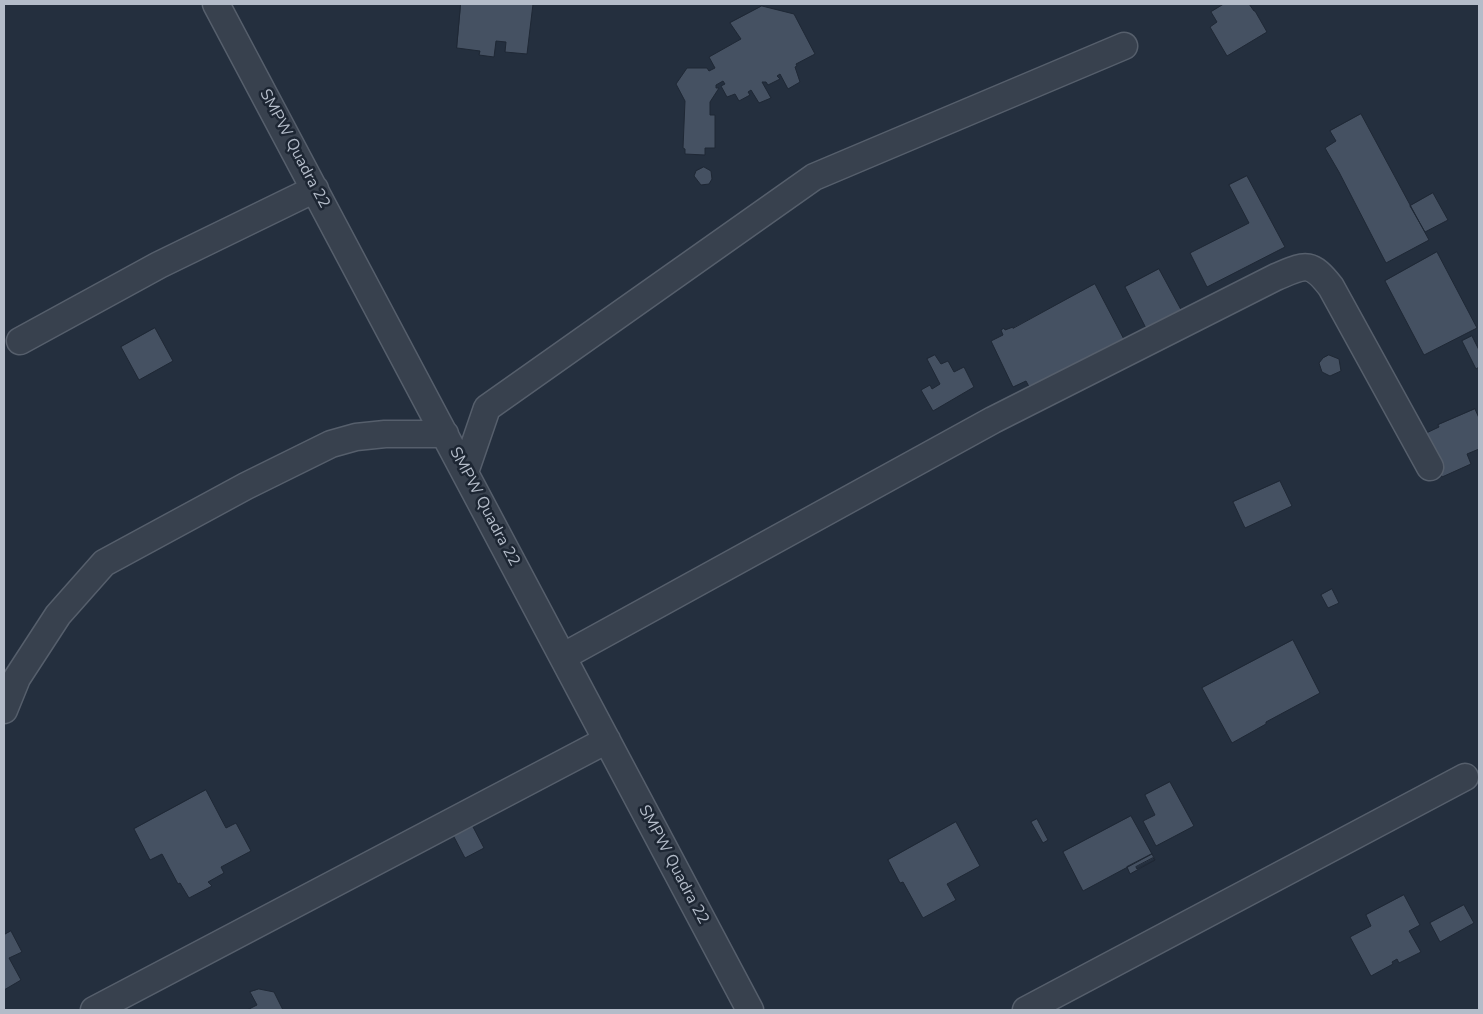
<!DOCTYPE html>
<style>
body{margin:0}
#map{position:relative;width:1483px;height:1014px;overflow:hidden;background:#242f3e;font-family:"Nunito Sans",sans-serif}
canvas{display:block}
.frame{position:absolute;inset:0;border:5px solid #b4bcc9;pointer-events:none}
</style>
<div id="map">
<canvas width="1483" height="1014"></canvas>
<div class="frame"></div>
</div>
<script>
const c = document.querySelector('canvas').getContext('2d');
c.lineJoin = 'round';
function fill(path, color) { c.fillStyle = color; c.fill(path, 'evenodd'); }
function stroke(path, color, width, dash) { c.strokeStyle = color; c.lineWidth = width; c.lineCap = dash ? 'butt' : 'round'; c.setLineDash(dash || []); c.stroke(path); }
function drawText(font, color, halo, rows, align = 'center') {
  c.font = font + ' "Nunito Sans",sans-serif'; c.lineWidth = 5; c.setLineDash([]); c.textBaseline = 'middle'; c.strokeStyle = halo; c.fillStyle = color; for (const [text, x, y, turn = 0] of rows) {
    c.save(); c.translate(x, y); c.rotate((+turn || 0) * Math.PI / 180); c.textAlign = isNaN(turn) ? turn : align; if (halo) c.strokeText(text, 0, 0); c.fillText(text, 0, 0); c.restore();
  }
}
const building = new Path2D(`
 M461,4h72l-6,50 -22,-2 1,-10 -10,-1 -2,16 -15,-2 1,-4 -23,-3z
 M1224,4h25l5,7h1l12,21 -40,24 -17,-29 7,-5 -6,-10z
 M762,6l32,8 21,40 -19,10 1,2 -2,1 5,15 -12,7 -8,-15 -3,2 3,3 -12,6 -2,-3h-4l9,16 -12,5 -8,-13 -3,2 2,3 -11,6 -4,-7 -8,3 -6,-11 4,-2 -2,-3 -7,4v3h3l-9,14v13h5v33h-10v7l-20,-1v-5l-2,-1 2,-47 -9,-17 11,-16h20l2,3 6,-3 -6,-11 32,-18 -11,-16z
 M1361,114l68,126 -43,23 -47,-91 -14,-24 11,-7 -6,-10z
 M704,167l7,4 1,8 -3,5 -8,1 -7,-9 2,-5z
 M1247,176l38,71 -78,40 -17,-34 59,-30 -20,-38z
 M1433,193l15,27 -23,12 -15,-26z
 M1437,252l40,76 -53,27 -39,-74z
 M1159,269l26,48 -35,19 -25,-49z
 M1095,284l33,63 -94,49 -8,-15 -13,6 -22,-46 12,-6 -2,-5 3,-2 1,2 8,-3v1z
 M155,328l18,33 -34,19 -18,-33z
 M1472,336l7,14v17l-3,2 -14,-28z
 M935,355l6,9 7,-3 6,11 10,-5 10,20 -41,24 -12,-21 9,-5 2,4 8,-5 -13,-25z
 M1329,355l10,4 2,12 -11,5 -8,-4 -3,-9 4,-5z
 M1475,409l4,9v31l-12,5 4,10 -29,13 -20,-42 17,-8 -1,-2z
 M1280,481l12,25 -47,22 -12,-26z
 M1332,589l7,14 -11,5 -7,-13z
 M1293,640l27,53 -54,29v2l-34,19 -30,-55z
 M1170,782l24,44 -38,20 -13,-25 12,-6 -10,-20z
 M206,790l20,38 10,-5 15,28 -30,16 3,6 -16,9 4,4 -23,12 -9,-15 -2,1 -16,-30 -12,6 -16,-31z
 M1131,816l21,38 -69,37 -20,-39z
 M1037,819l11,21 -5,3 -12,-21z
 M956,822l24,44 -33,18 9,16 -33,18 -20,-36 -3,1 -12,-23z
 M472,825l12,23 -19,10 -12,-23z
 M1152,854l3,6 -25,14 -3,-7zM1153,858l2,2 -18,9 -1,-2z
 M1404,895l16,30 -11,6 12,21 -22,11 -2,-4 -5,3 1,2 -22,12 -21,-39 21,-11 -5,-11z
 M1464,905l10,18 -34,19 -10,-19z
 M11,931l11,21 -13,6 12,22 -17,10v-55z
 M259,989l15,3 9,18h-36l10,-5 -7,-13z`);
const minor = new Path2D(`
 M216,4l534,1006
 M20,341l139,-76 156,-76
 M465,472l22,-64 327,-231 310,-131
 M564,656l429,-236 283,-143c29,-12 34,-17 55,10l99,180
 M4,710l13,-32 41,-63 46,-52 142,-77 85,-42 25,-7 29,-3h60
 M94,1010l513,-270
 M1026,1010l439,-233`);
const streetNames = [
 ["SMPW Quadra 22",294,149,62],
 ["SMPW Quadra 22",484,507,62],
 ["SMPW Quadra 22",673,865,62]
];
fill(building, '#455162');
stroke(building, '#1f2835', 1);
stroke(minor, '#565f6c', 29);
stroke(minor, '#38414e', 26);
drawText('16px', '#b4bcc9', '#1d2633', streetNames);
</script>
